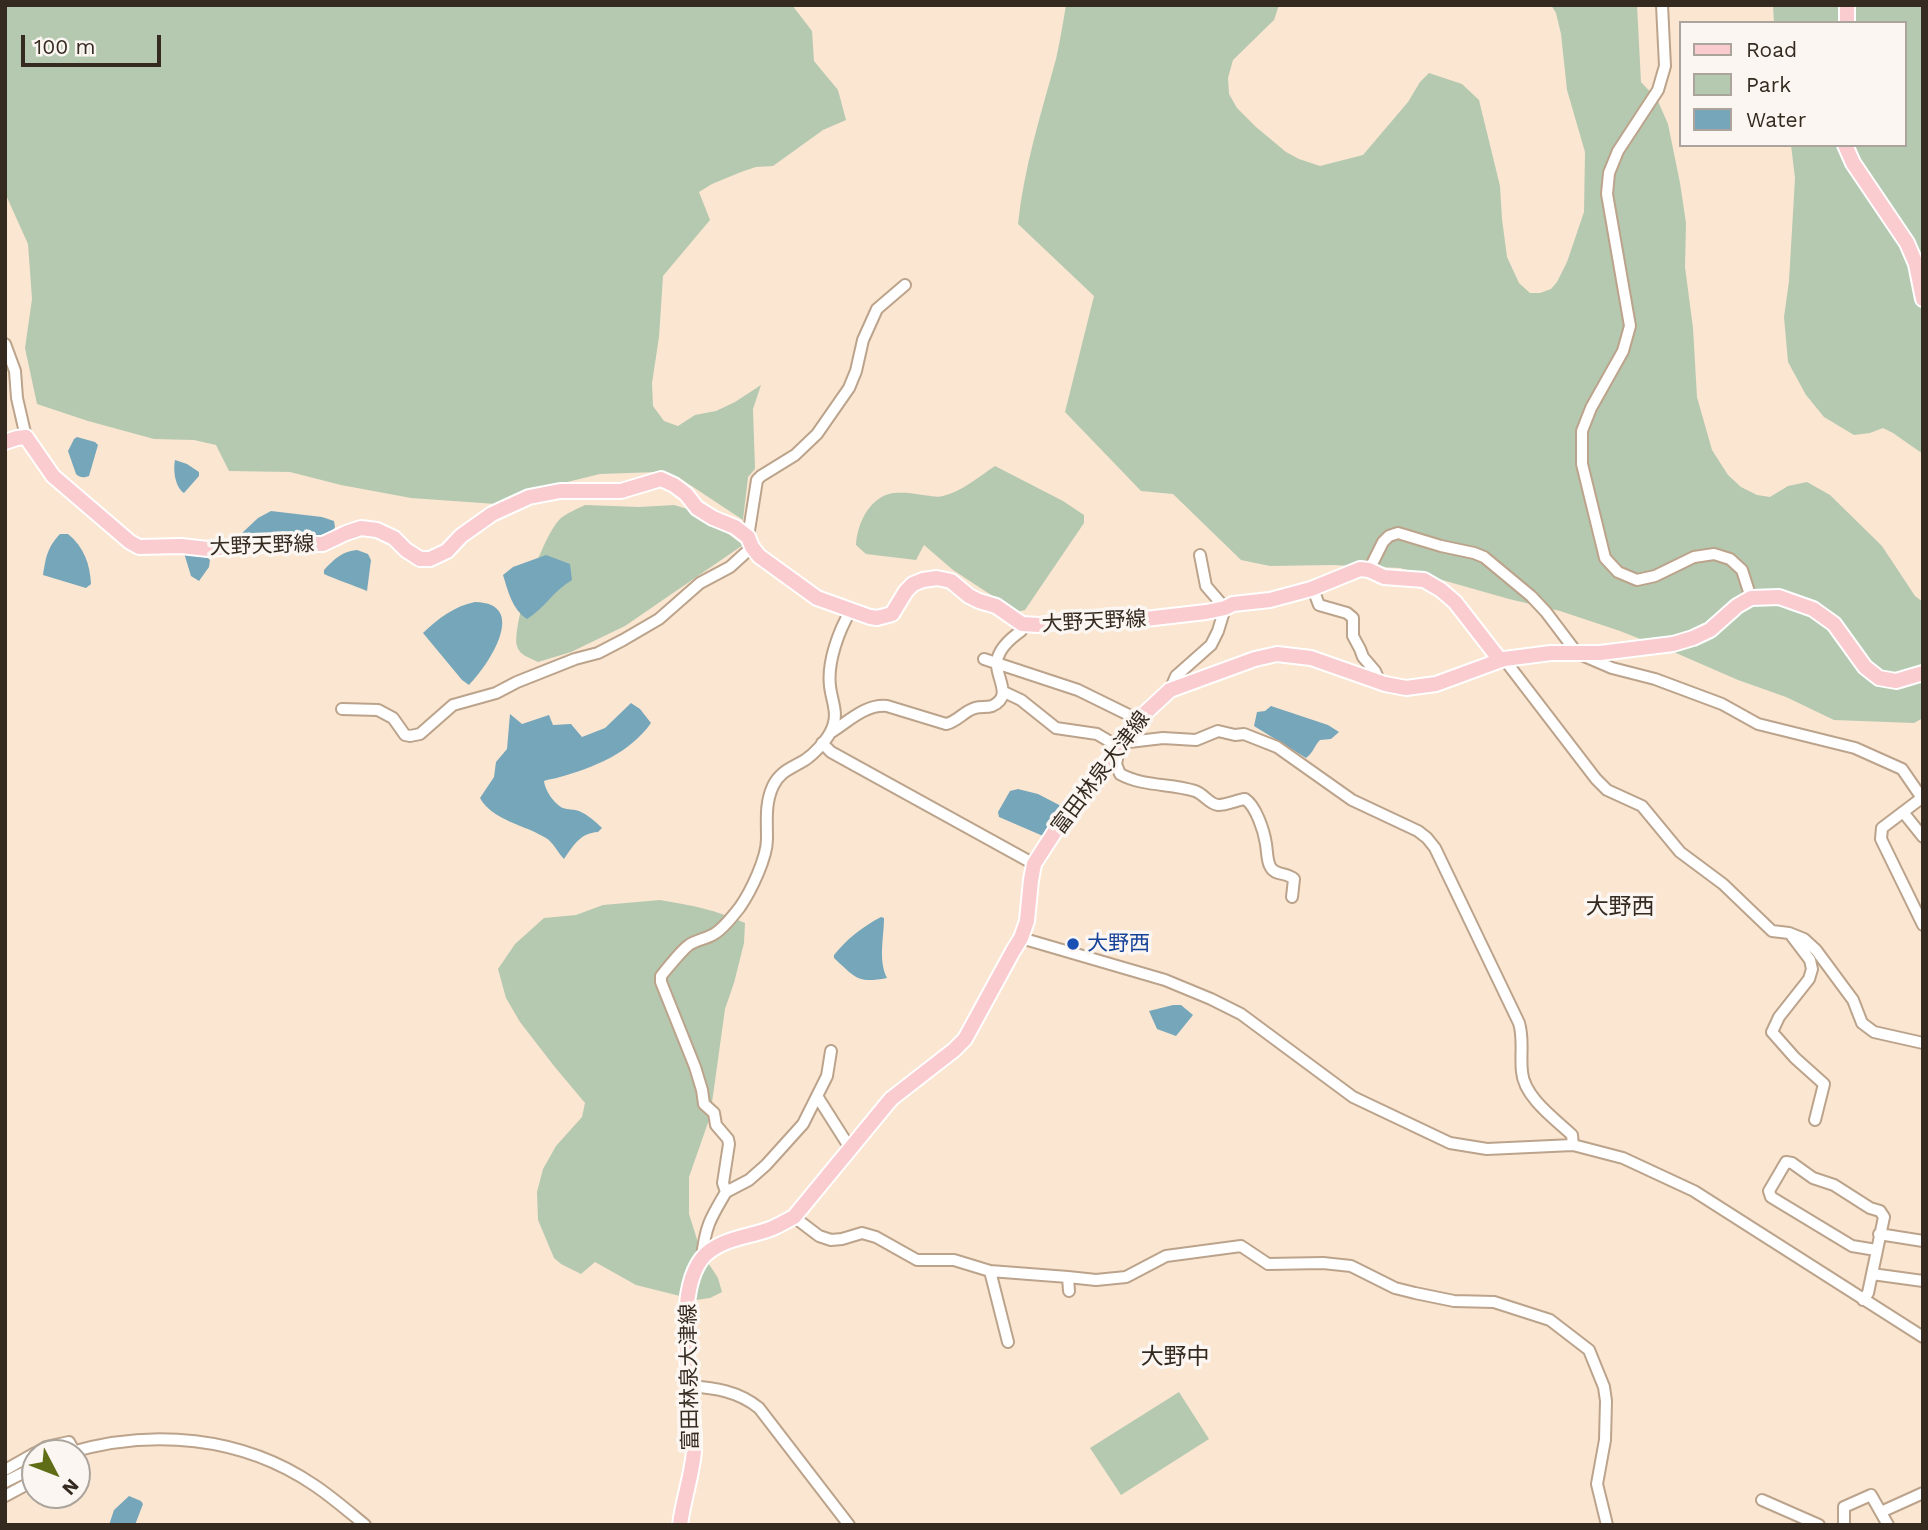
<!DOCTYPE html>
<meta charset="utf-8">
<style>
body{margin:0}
#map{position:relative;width:1928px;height:1530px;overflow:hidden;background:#fbe6d1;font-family:"Work Sans",sans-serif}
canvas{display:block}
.frame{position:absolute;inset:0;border:7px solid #342a20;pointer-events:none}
.legend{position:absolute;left:1679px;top:21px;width:228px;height:126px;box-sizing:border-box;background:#fbf6f1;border:2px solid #aba49d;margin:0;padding:9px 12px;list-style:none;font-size:21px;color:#342a20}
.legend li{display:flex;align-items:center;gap:14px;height:35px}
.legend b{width:35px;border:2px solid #aba49d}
.north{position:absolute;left:21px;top:1439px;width:70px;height:70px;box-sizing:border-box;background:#fbf6f1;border:2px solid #aba49d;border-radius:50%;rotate:132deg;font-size:19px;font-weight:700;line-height:28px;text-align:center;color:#342a20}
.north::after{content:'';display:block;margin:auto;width:24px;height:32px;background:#5f6d16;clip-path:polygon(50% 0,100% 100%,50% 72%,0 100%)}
.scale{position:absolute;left:21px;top:35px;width:140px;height:32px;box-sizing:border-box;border:4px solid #342a20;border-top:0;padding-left:9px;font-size:21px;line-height:24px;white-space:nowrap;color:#342a20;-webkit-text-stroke:5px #fbf6f1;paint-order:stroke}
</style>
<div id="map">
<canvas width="1928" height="1530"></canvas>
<div class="frame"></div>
<ul class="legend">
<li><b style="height:9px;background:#facbcf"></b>Road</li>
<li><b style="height:19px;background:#b5c9b1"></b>Park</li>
<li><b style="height:19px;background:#76a6ba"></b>Water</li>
</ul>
<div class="north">N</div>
<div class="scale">100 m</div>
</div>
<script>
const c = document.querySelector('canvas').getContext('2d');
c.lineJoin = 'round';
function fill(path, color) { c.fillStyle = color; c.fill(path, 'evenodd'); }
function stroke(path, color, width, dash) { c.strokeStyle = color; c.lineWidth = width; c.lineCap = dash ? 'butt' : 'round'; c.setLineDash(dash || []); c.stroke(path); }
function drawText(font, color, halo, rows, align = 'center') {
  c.font = font + ' "Work Sans","Noto Sans JP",sans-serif'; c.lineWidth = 7; c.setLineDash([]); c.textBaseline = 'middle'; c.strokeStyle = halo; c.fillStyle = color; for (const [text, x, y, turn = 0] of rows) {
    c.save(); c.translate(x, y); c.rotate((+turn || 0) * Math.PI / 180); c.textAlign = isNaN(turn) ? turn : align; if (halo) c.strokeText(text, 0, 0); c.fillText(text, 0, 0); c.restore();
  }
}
const green = new Path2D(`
 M5,5h787l20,26 2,30 24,29 8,30 -23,10 -50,36 -17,1 -15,5 -29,12 -13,8 11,28 -47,56 -4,61 -7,46 1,23 11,15 14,5 17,-11 21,-4 19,-9 26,-17 -8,24 2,60 -7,8 -5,43 -65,-43 -21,-5 -57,2 -41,10 -63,20 -85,-6 -70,-13 -51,-13 -61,-1 -13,-26 -22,-5 -40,-1 -66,-18 -51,-17 -12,-56 7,-49 -4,-55 -23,-51z
 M1066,5h213l-5,15 -41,40 -5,18 1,16 8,14 19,19 30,25 13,7 21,7 43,-11 45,-53 12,-20 9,-9 33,11 17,16 21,86 2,33 5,38 12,26 11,10h10l11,-4 6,-7 10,-20 17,-50 1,-60 -18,-62 -6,-56 -5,-21 -5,-8h86l4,77 16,17 11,25 12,59 6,40 -1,44 8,61 4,69 15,53 16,25 13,12 16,8 13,2 18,-11 19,-4 23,13 52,51 33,50 8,6v116l-9,5 -80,-3 -48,-23 -48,-17 -62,-27 -56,-22 -60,-20 -51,-12 -109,-31 -68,-3 -62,1 -29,-6 -68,-66 -32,-3 -76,-79 29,-116 -76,-72c6,-57 23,-110 38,-165 4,-18 7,-36 10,-54z
 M1773,5h150v449l-30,-21 -10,-5 -13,5 -16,2 -30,-18 -18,-22 -18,-33 -4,-45 5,-36 6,-103 -4,-33h114v-122h-131z
 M995,466l68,35 21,14v8l-59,87 -8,2 -64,-42 -29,-25 -8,15 -50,-6 -10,-9c1,-20 12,-45 33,-51 9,-2 19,-1 27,0 9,1 20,4 27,2 20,-5 35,-19 52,-30z
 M585,505l54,2 35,-2 27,8 42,32 -118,81 -54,26 -33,10c-8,-4 -19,-7 -21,-16 -5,-23 26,-112 44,-128 6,-5 16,-9 24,-13z
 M660,900c31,5 56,10 85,23l-1,20 -10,40 -9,26 -15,108 -21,60v37l12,38 17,26 4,14 -12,6 -14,2 -60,-15 -41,-23 -14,12 -20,-10 -7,-6 -16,-38 -1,-28 6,-23 13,-23 26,-29 3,-14 -31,-37 -34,-44 -14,-24 -8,-29 17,-25 29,-26 32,-3 27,-10z
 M1179,1392l30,47 -88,56 -31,-47z`);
const water = new Path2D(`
 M77,437l18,5 3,3 -9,31c-5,2 -9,2 -13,-2l-8,-23 6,-12z
 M175,460l12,4 12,8v4l-15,17c-9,-6 -11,-23 -9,-33z
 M271,511l51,6 12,4 1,6 -2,4 -15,5 -35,-2 -40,3 -2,-3 17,-16z
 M60,534h8c16,13 22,30 23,50l-5,4 -43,-13c3,-18 4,-27 17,-41z
 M357,550l11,4 3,6 -4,31c-14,-6 -30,-11 -43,-17v-4c10,-11 19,-19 33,-20z
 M184,553l21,2 5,5 -1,7 -10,14 -8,-5z
 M546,555l24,9 2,16c-18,10 -28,29 -45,39 -15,-10 -19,-28 -24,-44l10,-8z
 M475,602c55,1 13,64 -6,83l-7,-5 -39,-47c15,-14 31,-27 52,-31z
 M631,703l9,6 11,14c-21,30 -58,45 -91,54 -6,2 -11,2 -16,4 1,9 10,23 19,27 5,2 11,1 16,3 9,4 16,10 23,17l-4,4c-18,1 -25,14 -34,27 -6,-6 -11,-17 -18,-21 -21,-13 -54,-18 -66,-40l14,-21 2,-15 11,-13 3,-35 12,10 27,-9 4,10 18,-1 11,13 23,-9z
 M1271,706l57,19 11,7 -8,7 -11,1c-6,6 -6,12 -14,18l-52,-32 3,-14 8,-1z
 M1018,789l20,5 25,13 -1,5 -19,24 -44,-19 -1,-5 12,-21z
 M881,917l3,1c0,20 -6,42 3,60 -30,6 -32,-1 -53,-20v-3c13,-16 28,-28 47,-38z
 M1173,1005h8l12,10 -17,21 -19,-7 -8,-18z
 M129,1496l12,5 2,3 -8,21h-26l5,-15z`);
const minor = new Path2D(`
 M1662,5l3,61 -7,24 -40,61 -9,22 -2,21 23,132 -7,25 -32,57 -9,23v33l23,94 13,14 19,8 18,-4 39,-19 20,-3 16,5 12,11 9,28
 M5,344l10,27 2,27 9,39
 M748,537l9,-57 4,-4 34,-21 22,-21 32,-46 7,-17 7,-31 14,-31 28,-24
 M1369,570l14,-28 6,-6 9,-3 43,13 33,7 10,4 47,39 15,16 31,41 35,15 43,11 67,25 36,20 97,24 47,21 20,29
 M1313,589l6,16 28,8 6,5v18l7,13 3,8 12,14 5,12
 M984,659l94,31 61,30
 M1504,659l92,120 11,11 35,16 38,46 43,32 49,47 17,2 15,6 12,11 37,50 9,23 12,9 49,11
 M1170,690l6,-14 35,-31 7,-14 7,-23 -19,-22 -6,-31
 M1004,692l17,8 35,28 41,6 22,13
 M342,709l36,1 15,8 12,17 5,1 10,-2 33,-29 43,-12 21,-11 58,-23 23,-6 25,-13 36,-21 41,-36 30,-16 22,-20
 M830,733c18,-11 35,-29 57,-27l59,18c11,-2 18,-13 29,-16 6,-2 11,0 17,-2 22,-10 3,-28 5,-45 2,-13 14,-23 24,-30
 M822,743l9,9 203,112
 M1119,747l10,-5 34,-4 33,2 22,-9 17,4 9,-1 33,13 75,53 66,31 9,7 8,10 84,175c5,16 1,32 3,49 2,25 33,47 50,63l1,10
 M1119,749l-3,15 4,10c24,13 50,9 75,17 9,3 14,13 23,14 9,0 19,-5 27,-6 11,7 19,32 21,45 1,6 1,17 4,22 4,10 17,6 24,13l-2,18
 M1923,797l-41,31 -1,11 42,86
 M1903,812l20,25
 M1791,935l19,25 2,9 -3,10 -30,38 -7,15 23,26 29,26 -9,36
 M1021,938l144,42 46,19 30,15 112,83 97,46 37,6 86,-4 50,13 71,33 229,146
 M817,1096l33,52
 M726,1192l23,-12 17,-15 37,-41 24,-48 4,-25
 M794,1217l25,19 12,4 11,-1 20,-6 14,4 41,23h37l36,11 18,71
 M1879,1234l44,7
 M702,1258c3,-31 8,-39 24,-66l-3,-9 6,-39 -1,-5 -12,-14 -2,-12 -10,-9 -2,-14 -7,-23 -34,-85v-6c4,-5 23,-28 28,-31 7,-5 17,-6 25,-11 9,-5 19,-18 26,-27 11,-16 27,-49 27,-68 0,-19 -2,-36 6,-53 7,-15 19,-18 32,-26 9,-6 20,-18 25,-27 10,-19 2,-29 0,-47 -3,-24 9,-56 21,-76
 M990,1271l78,6
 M1872,1274l51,7
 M1069,1291l-1,-14 28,3 30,-3 40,-21 75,-10 27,18 55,-1 28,3 44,22 20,5 39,8 40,1 56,18 39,30 15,37 2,14 -1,39 -8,44 10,41
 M1863,1300l5,-7 16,-76 -4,-6 -10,-3 -36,-23 -21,-7 -21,-15 -6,-1 -17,29 2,6 81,49 24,4
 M689,1386c26,2 49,5 70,22l90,117
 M36,1453l10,-6 23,-5 5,9 -1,2
 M68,1453c83,-25 174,-17 246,32 18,12 34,26 51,40
 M5,1470l30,-17
 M5,1482l30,-15
 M5,1496l30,-16
 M1762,1500l57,25
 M1881,1512l42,-19
 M1844,1525v-18l27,-12 17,30`);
const major = new Path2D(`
 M1847,23v-18
 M1845,145l8,18 54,80 9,21 7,35
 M5,442l12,-4 9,-1 27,39 77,66 9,5 42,-1 27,3 68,-5h47l23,-11 15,-5 16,2 17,8 12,12 14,9h10l17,-8 14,-15 31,-22 37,-17 31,-6h61l40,-12 13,6 12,9 11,14 16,10 22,9 13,10 4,10 7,9 58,42 53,19 7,1 15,-4 14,-23 7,-7 10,-4 14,-2 14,3 18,15 10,5 17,5 26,18 17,1 29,-5 77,-1 61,-7 19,-4 8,-4 37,-4 41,-11 49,-20 9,1 15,7 40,3 17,10 14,12 45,58
 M680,1525c3,-25 12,-49 14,-74 2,-49 -26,-161 12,-197 18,-16 43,-17 64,-25 8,-3 16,-8 24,-12l97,-118 63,-49 11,-11 48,-88 8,-13 6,-17 4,-41 3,-16 27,-42 81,-106 28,-26 85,-31 22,-5 34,4 74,26 21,4 30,-4 68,-25 47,-6h49l73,-9 20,-6 17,-8 27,-24 14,-8 28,-1 34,12 21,15 31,43 14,11 17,3 27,-8`);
const markers = [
 [1073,944,7,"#1a4fb4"]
];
const streetNames = [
 ["大野天野線",262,546,-2],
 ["大野天野線",1094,622,-3],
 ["富田林泉大津線",1101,773,-53],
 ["富田林泉大津線",690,1377,-91]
];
const transitNames = [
 ["大野西",1087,944]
];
const neighbourhoodNames = [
 ["大野西",1620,907],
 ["大野中",1175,1357]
];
fill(green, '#b5c9b1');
fill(water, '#76a6ba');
stroke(minor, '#bca38b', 14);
stroke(major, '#fff', 18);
stroke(minor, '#fff', 10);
stroke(major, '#facbcf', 14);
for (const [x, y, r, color] of markers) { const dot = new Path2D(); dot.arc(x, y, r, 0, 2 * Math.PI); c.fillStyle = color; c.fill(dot); stroke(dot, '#fbf6f1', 2.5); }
drawText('21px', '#342a20', '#fbf6f1', streetNames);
drawText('21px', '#164399', '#fbf6f1', transitNames, 'left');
drawText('23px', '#342a20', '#fbf6f1', neighbourhoodNames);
</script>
